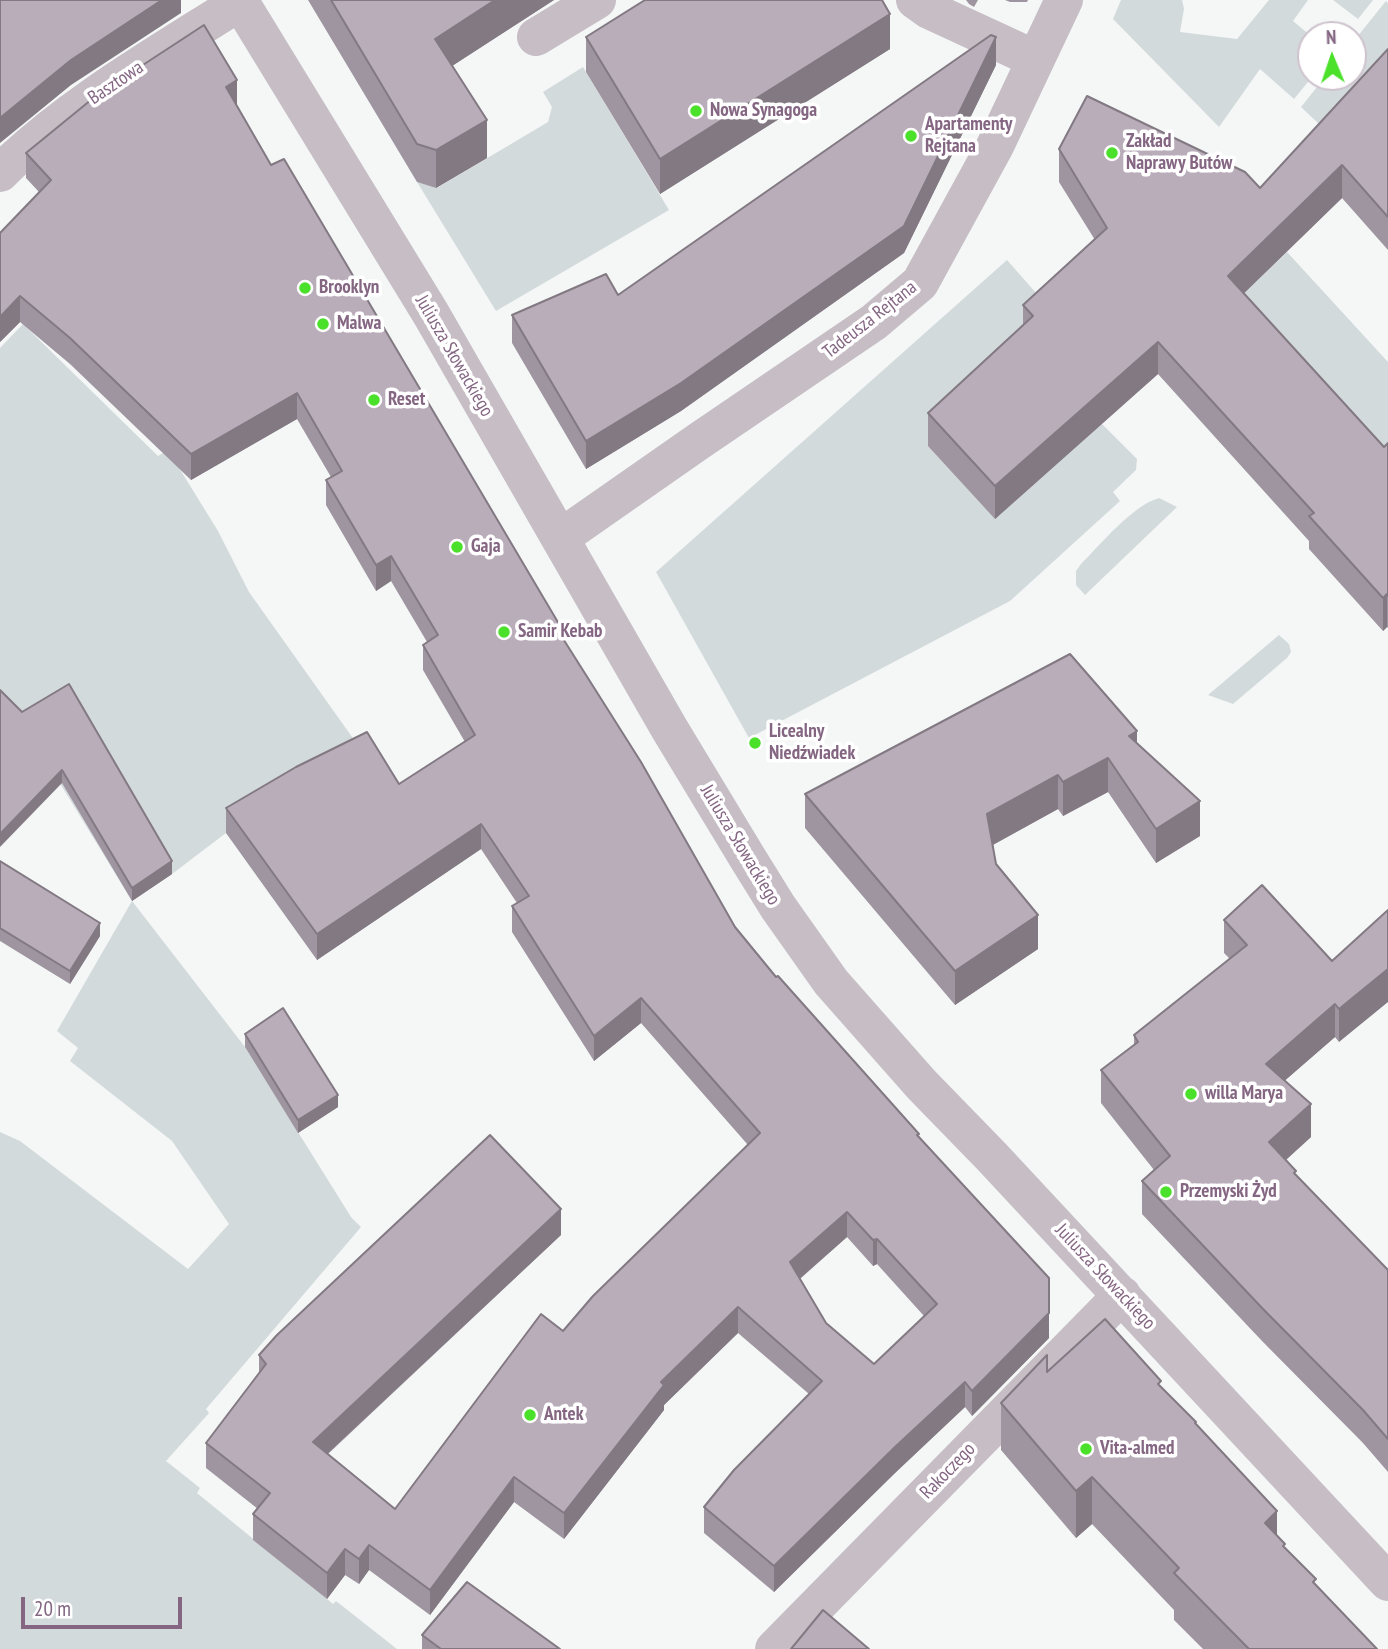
<!DOCTYPE html>
<meta charset="utf-8">
<style>
body{margin:0}
#map{position:relative;width:1388px;height:1649px;overflow:hidden;background:#f4f7f6;font-family:"PT Sans Narrow",sans-serif}
canvas{display:block}
.north{position:absolute;left:1297px;top:21px;width:70px;height:70px;box-sizing:border-box;background:#fff;border:2px solid #cec2cd;border-radius:50%;rotate:358deg;font-size:19px;font-weight:700;line-height:28px;text-align:center;color:#846683}
.north::after{content:'';display:block;margin:auto;width:24px;height:32px;background:#4be02a;clip-path:polygon(50% 0,100% 100%,50% 72%,0 100%)}
.scale{position:absolute;left:21px;top:1597px;width:161px;height:32px;box-sizing:border-box;border:4px solid #846683;border-top:0;padding-left:9px;font-size:21px;line-height:24px;white-space:nowrap;color:#846683;-webkit-text-stroke:5px #fff;paint-order:stroke}
</style>
<div id="map">
<canvas width="1388" height="1649"></canvas>
<div class="north">N</div>
<div class="scale">20 m</div>
</div>
<script>
const c = document.querySelector('canvas').getContext('2d');
c.lineJoin = 'round';
function fill(path, color) { c.fillStyle = color; c.fill(path, 'evenodd'); }
function stroke(path, color, width, dash) { c.strokeStyle = color; c.lineWidth = width; c.lineCap = dash ? 'butt' : 'round'; c.setLineDash(dash || []); c.stroke(path); }
function drawText(font, color, halo, rows, align = 'center') {
  c.font = font + ' "PT Sans Narrow",sans-serif'; c.lineWidth = 7; c.setLineDash([]); c.textBaseline = 'middle'; c.strokeStyle = halo; c.fillStyle = color; for (const [text, x, y, turn = 0] of rows) {
    c.save(); c.translate(x, y); c.rotate((+turn || 0) * Math.PI / 180); c.textAlign = isNaN(turn) ? turn : align; if (halo) c.strokeText(text, 0, 0); c.fillText(text, 0, 0); c.restore();
  }
}
const green = new Path2D(`
 M1121,0h61l2,9 -4,23 57,7 32,-39h39l-15,21 18,15 1,41 -18,22 -34,-30 -41,58 -106,-108z
 M1333,0h40l-15,19z
 M1386,1l2,2v79l-53,57 -34,-32 24,-30h28v-35z
 M583,67l86,143 -173,101 -79,-129 20,6 111,-66 4,-15 -9,-15z
 M1287,252l101,110v114l-160,-167z
 M1007,260l45,51 50,113 35,35 -1,11 -23,22 7,9 -110,100 -261,137 -93,-166z
 M23,324l135,132 10,-6 50,81 31,61 118,166 -141,75 -54,41 -40,27 113,146 106,170 10,10 -155,182 3,4 -43,48 34,27 -3,5 136,111 3,-3 61,48h-397v-517l20,9 168,128 41,-45 -57,-83 -102,-80 8,-13 -21,-17 75,-130 -71,-116 -46,-67 -15,-15v-355z
 M1159,498l18,9 -92,88 -9,-10v-14l5,-7c20,-20 52,-59 78,-66z
 M1279,635l10,9 2,8 -4,6 -54,46 -25,-9z`);
const minor = new Path2D(`
 M239,0l192,314 238,414 78,129 31,50 53,75 90,102 71,73 396,425
 M915,0l14,10 106,49
 M536,37l61,-37
 M0,173c67,-67 160,-120 240,-171
 M560,538l139,-97 175,-119 46,-39 75,-137 69,-146
 M774,1649l348,-354`);
const wall = new Path2D(`
 M308,0h246l-102,66 35,92 -51,30 -19,-6z
 M966,0h12l-4,7 -5,-3z
 M1005,0h23l-1,2h-17z
 M586,37l304,12 -230,145 -74,-122z
 M1388,49v201l-46,-52 -98,95 140,154 4,-4v185l-1,-1 -4,4 -74,-82v-8l-151,-167 -163,145 -67,-73v-33l95,-88v-20l72,-65 -36,-58v-33l201,39z
 M996,65l-92,188 -223,158 -95,58 -74,-126v-28l106,-20z
 M237,106l34,59 288,468 176,294 41,50 143,160 130,166v35l-77,78 -7,-9 -70,66 -121,119 -70,-59v-26l105,-113 -71,-61 -74,72v5l-100,129 -50,-37 -84,113 -61,-45 -10,14 -14,-9 -18,24 -74,-59v-26l5,-5 -52,-41v-25l53,-69v-19l302,-120 -233,219 67,55 168,-178 185,-186 -107,-122 -47,38 -82,-129v-26l5,-3 -36,-54 -164,111 -91,-127v-25l173,-24 66,-42 -42,-72v-25l4,-3 -36,-61 -15,10 -50,-86v-25l5,-3 -34,-58 -106,61 -121,-116 -50,-42 -20,20v-109l39,-41 -13,-14v-25zM847,1237l26,29 4,-2 47,52 -50,48 -48,-41 -26,-44z
 M0,690l172,184 -40,27 -70,-118z
 M1137,744l63,92 -44,27 -48,-71 -45,24 -5,-7 -65,36 3,19 42,85 -83,56 -150,-177v-34z
 M0,861l100,75 -30,48 -70,-43z
 M1388,910l-49,132 -4,-5 -51,44 27,56 -25,23 10,15 92,95v202l-25,-29 -100,-101 -121,-128v-33l12,-11 -53,-67v-33l33,-25v-10l96,-76 -6,-6v-33l108,41z
 M245,1034l93,73 -40,26 -53,-86z
 M1047,1371l114,16 35,38 89,123 31,38 61,63h-174l-29,-29v-10l-82,-86 -16,14 -75,-88v-47z
 M422,1635l138,14h-138z`);
const shadedWall = new Path2D(`
 M162,0h19v13l-110,72 -71,58v-25l71,-58z
 M495,0h59l-119,77v-38z
 M890,14v35l-230,145v-35z
 M996,37v28l-92,188 -223,158 -95,58v-28z
 M237,80v26l-11,-19z
 M487,120v38l-51,30v-38z
 M1342,165v33l-114,111v-33z
 M20,296v26l-20,20v-25z
 M1158,342v32l-163,145v-33z
 M297,393v26l-106,61v-26z
 M391,556v25l-15,10v-26z
 M1387,594v33l-4,4v-33z
 M1137,731v35l-8,-30z
 M1108,758v34l-45,24v-34z
 M62,770v13l-62,64v-13z
 M1058,775v34l-71,39v-34z
 M1200,801v35l-44,27v-34z
 M481,824v25l-164,111v-26z
 M172,861v13l-40,27v-13z
 M1038,915v34l-83,56v-34z
 M100,923v13l-30,48v-13z
 M1388,969v33l-49,40v-33z
 M641,998v25l-47,38v-25z
 M1335,1004v33l-69,60v-33z
 M338,1095v12l-40,26v-13z
 M1311,1104v33l-42,38v-33z
 M561,1209v26l-248,232v-25z
 M847,1212v25l-57,50v-25z
 M877,1239v25l-4,2v-26z
 M1049,1278v60l-77,78v-25z
 M738,1307v26l-74,72v5l-100,129v-26l97,-131z
 M965,1382v25l-70,66 -121,119v-26l121,-119z
 M514,1477v25l-84,113v-25z
 M1092,1477v47l-16,14v-47z
 M1277,1511v47l-12,-35z
 M369,1545v25l-10,14v-25z
 M345,1549v26l-18,24v-26z`);
const building = new Path2D(`
 M0,0h162l-91,60 -71,58z
 M331,0h164l-60,39 52,81 -51,30 -19,-6z
 M645,0h237l8,14 -230,145 -74,-122z
 M204,25l33,55 -11,7 45,78 13,-6 275,465 -4,2 86,136 94,165 41,50 2,-1 141,158 -2,1 132,143v35l-77,78 -7,-9 -70,65 -121,119 -70,-59 30,-37 88,-89 -84,-74 -77,75 3,3 -100,128 -50,-36 -84,113 -61,-45 -10,14 -14,-10 -18,24 -74,-59 17,-21 -64,-50 60,-79 -7,-9 18,-20 213,-200 71,74 -248,233 82,67 146,-195 22,17 30,-35 167,-163 -119,-135 -47,38 -82,-130 17,-10 -48,-72 -164,110 -91,-126 70,-41 71,-35 32,52 76,-49 -52,-90 15,-10 -47,-79 -15,9 -50,-85 16,-9 -45,-78 -106,61 -121,-116 -50,-42 -20,21v-84l51,-53 -25,-27 71,-58zM847,1212l26,28 4,-1 60,65 -63,60 -48,-41 -36,-61z
 M991,35l5,2 -92,189 -223,157 -95,58 -74,-126 94,-41 12,21z
 M1388,49v168l-46,-52 -114,111 156,171 4,-4v153l-1,-2 -4,4 -74,-82 5,-3 -156,-171 -163,144 -67,-73 105,-97 -10,-11 84,-77 -48,-79 28,-53 158,76 15,16z
 M1070,654l67,77 -8,5 71,65 -44,28 -48,-71 -45,24 -5,-7 -71,39 9,50 42,51 -83,56 -150,-177z
 M69,684l103,177 -40,27 -70,-118 -62,64v-144l22,22z
 M0,861l100,62 -30,48 -70,-43z
 M1262,885l70,76 56,-51v59l-49,40 -4,-5 -69,60 45,40 -42,38 27,29 -2,2 94,97v169l-25,-29 -100,-101 -121,-128 28,-25 -69,-86 37,-28 -4,-7 113,-90 -23,-25z
 M283,1008l55,87 -40,25 -53,-86z
 M1105,1319l56,62 -3,3 38,38 -1,1 82,88 -12,12 20,21 -2,2 33,33 -3,3 64,67h-128l-75,-76 5,-5 -87,-91 -16,14 -75,-88 46,-48v17z
 M467,1582l93,67h-119l-19,-14z
 M823,1610l46,39h-78z`);
const markers = [
 [696,111,7,"#4be02a"],
 [911,136,7,"#4be02a"],
 [1112,153,7,"#4be02a"],
 [305,288,7,"#4be02a"],
 [323,324,7,"#4be02a"],
 [374,400,7,"#4be02a"],
 [457,547,7,"#4be02a"],
 [504,632,7,"#4be02a"],
 [755,743,7,"#4be02a"],
 [1191,1094,7,"#4be02a"],
 [1166,1192,7,"#4be02a"],
 [530,1415,7,"#4be02a"],
 [1086,1449,7,"#4be02a"]
];
const streetNames = [
 ["Basztowa",116,83,-34],
 ["Tadeusza Rejtana",870,320,-38],
 ["Juliusza Słowackiego",454,356,60],
 ["Juliusza Słowackiego",740,845,59],
 ["Juliusza Słowackiego",1105,1277,47],
 ["Rakoczego",948,1471,-46]
];
const poiNames = [
 ["Nowa Synagoga",710,111],
 ["Apartamenty",925,125],
 ["Rejtana",925,147],
 ["Zakład",1126,142],
 ["Naprawy Butów",1126,164],
 ["Brooklyn",319,288],
 ["Malwa",337,324],
 ["Reset",388,400],
 ["Gaja",471,547],
 ["Samir Kebab",518,632],
 ["Licealny",769,732],
 ["Niedźwiadek",769,754],
 ["willa Marya",1205,1094],
 ["Przemyski Żyd",1180,1192],
 ["Antek",544,1415],
 ["Vita-almed",1100,1449]
];
fill(green, '#d3dadc');
stroke(minor, '#c6bdc5', 38);
fill(wall, '#9f95a0');
fill(shadedWall, '#827982');
fill(building, '#b9adba');
stroke(building, '#827982', 2);
for (const [x, y, r, color] of markers) { const dot = new Path2D(); dot.arc(x, y, r, 0, 2 * Math.PI); c.fillStyle = color; c.fill(dot); stroke(dot, '#fff', 2.5); }
drawText('19px', '#846683', '#fff', streetNames);
drawText('bold 19px', '#846683', '#fff', poiNames, 'left');
</script>
